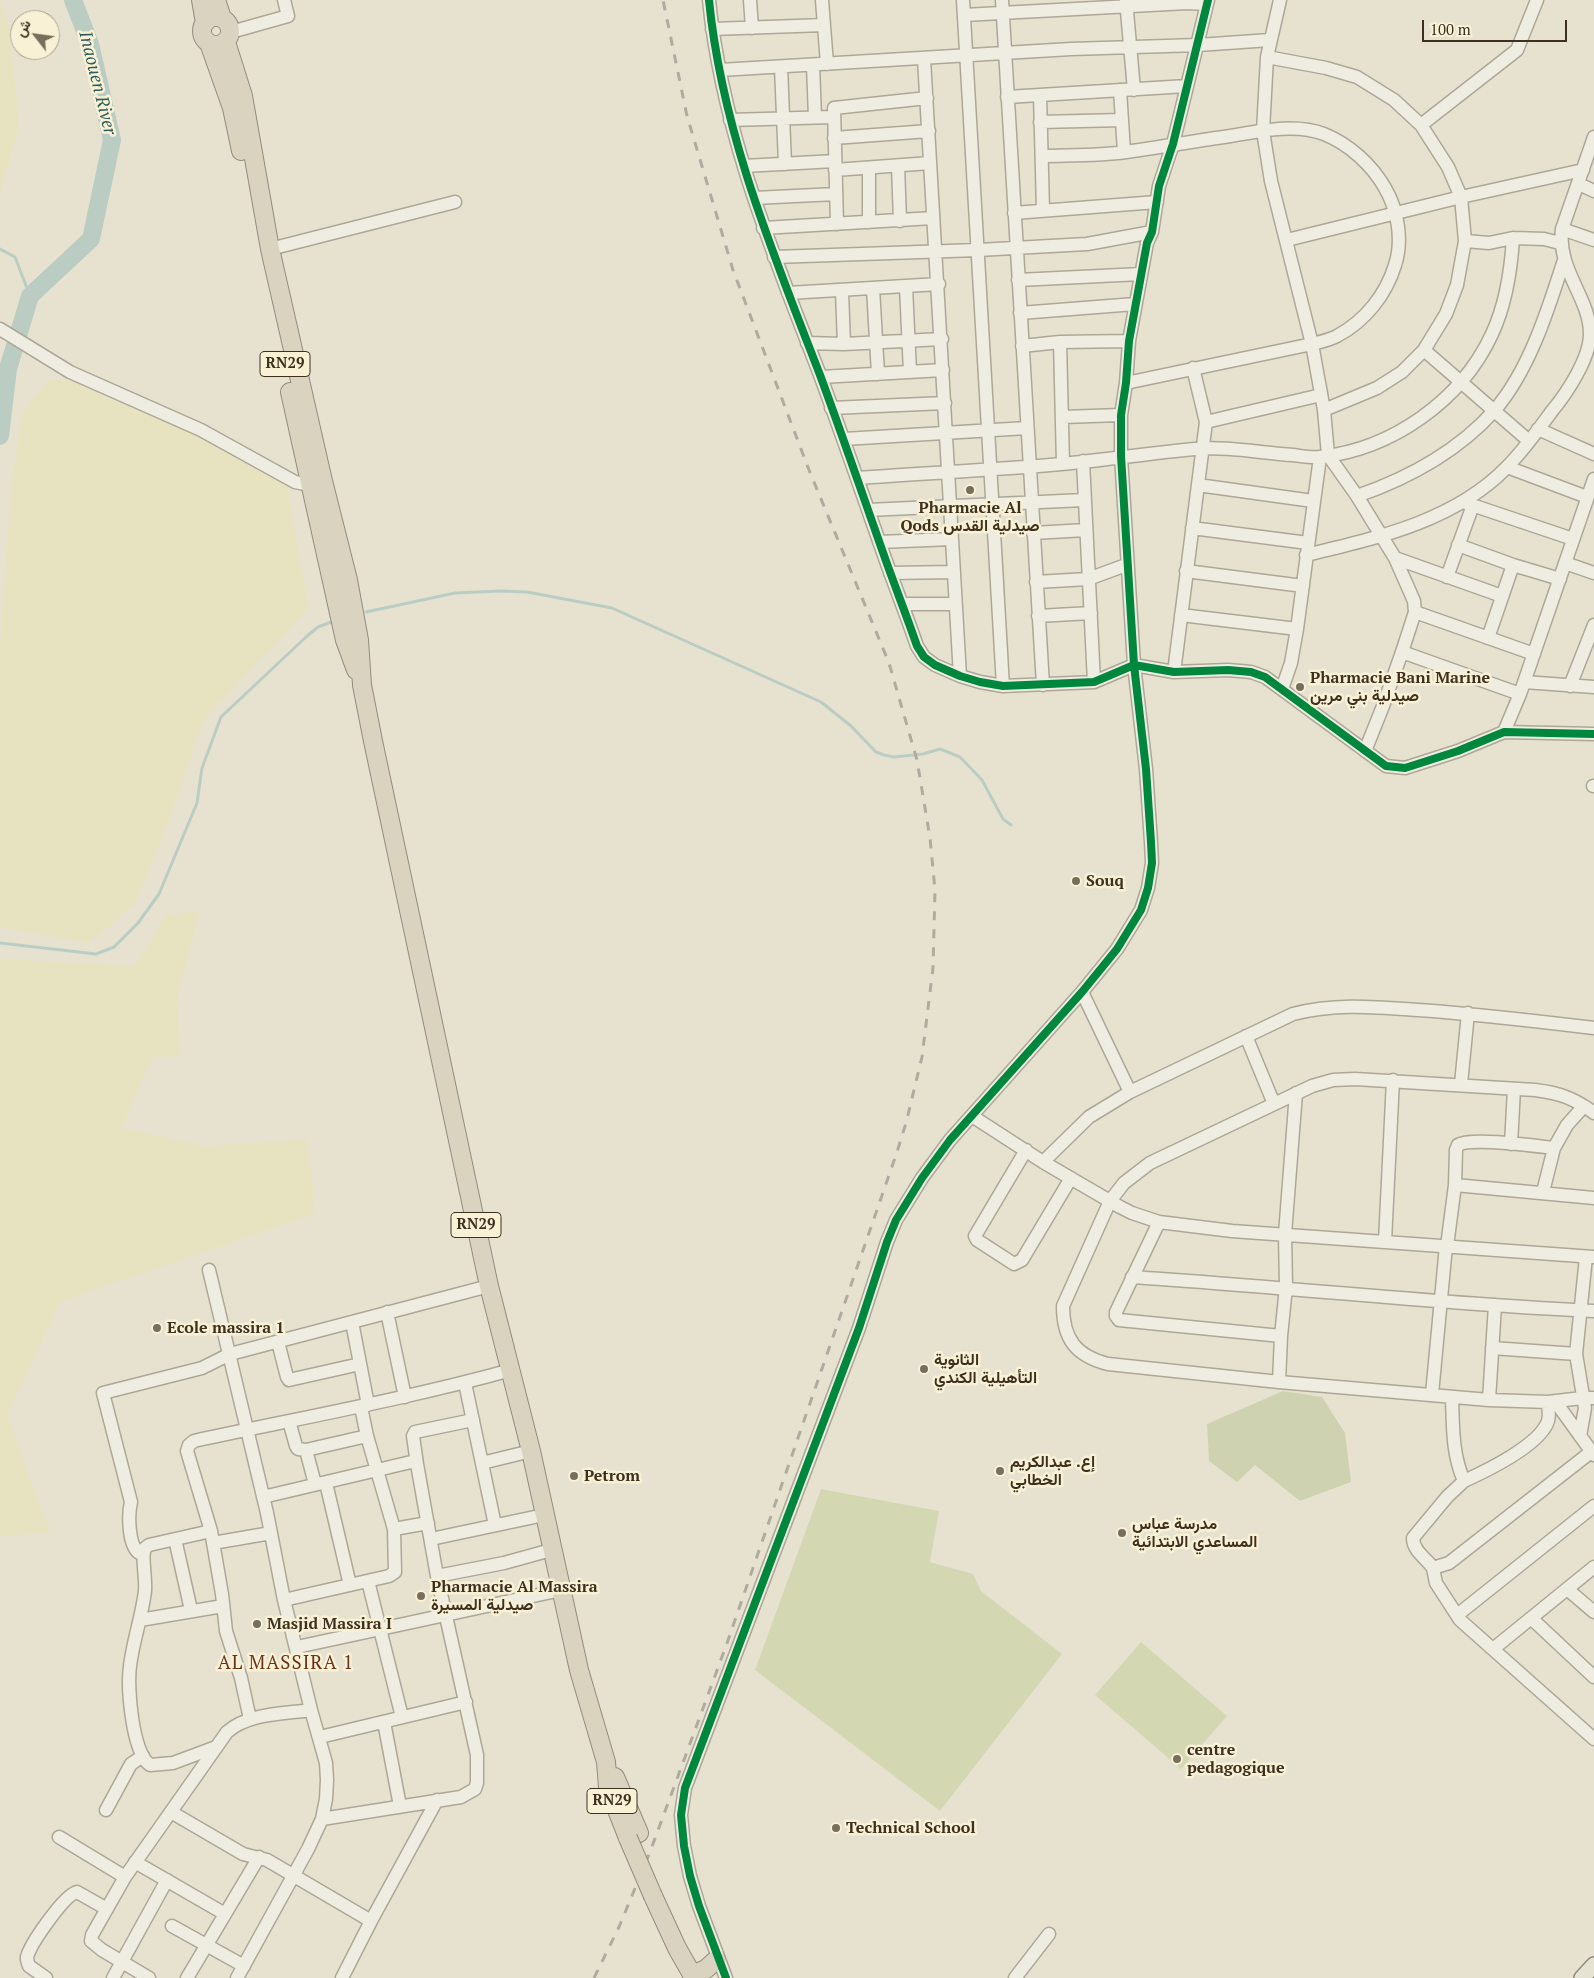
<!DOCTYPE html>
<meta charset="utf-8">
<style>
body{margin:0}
#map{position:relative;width:1594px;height:1978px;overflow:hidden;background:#e7e2d0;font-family:"PT Serif",Vazirmatn,serif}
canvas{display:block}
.north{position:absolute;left:10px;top:10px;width:50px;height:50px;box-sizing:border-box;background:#f8f1d6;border:1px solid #ada48d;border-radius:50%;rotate:300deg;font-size:14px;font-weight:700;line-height:20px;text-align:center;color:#3d301f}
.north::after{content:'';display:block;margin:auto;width:18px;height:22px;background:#786e5d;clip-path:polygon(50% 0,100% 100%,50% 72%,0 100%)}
.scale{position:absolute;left:1422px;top:20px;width:145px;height:22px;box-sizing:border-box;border:2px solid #3d301f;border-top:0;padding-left:6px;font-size:15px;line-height:18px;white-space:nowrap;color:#3d301f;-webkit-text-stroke:4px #f8f1d6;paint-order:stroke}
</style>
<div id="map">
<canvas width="1594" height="1978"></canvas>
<div class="north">ش</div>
<div class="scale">100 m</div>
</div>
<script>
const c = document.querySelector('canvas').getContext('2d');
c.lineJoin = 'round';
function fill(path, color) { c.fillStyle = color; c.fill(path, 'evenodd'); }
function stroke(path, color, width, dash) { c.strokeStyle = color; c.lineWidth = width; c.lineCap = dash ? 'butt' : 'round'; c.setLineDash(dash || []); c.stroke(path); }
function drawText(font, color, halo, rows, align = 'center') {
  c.font = font + ' "PT Serif",Vazirmatn,serif'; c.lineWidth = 5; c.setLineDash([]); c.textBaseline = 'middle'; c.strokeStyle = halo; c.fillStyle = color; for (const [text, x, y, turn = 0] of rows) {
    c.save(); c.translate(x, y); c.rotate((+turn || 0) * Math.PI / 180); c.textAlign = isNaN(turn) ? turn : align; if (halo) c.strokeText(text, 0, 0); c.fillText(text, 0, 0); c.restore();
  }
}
const farmland = new Path2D(`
 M0,1l9,24 10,100 -19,71z
 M71,380l45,22 49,16 121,63 23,128 -105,110 -41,118 -29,68 -45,38 -89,-16v-277l10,-152 12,-86 26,-31z
 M200,910l-23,88 3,58 -27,1 -32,71 85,18 102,-7 7,75 -254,87 -54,114 43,118 -50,3v-577l135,7 31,-51z`);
const green = new Path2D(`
 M821,1489l118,22 -9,51 43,12 8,17 81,63 -122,157 -185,-141z
 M1141,1642l86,74 -46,53 -86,-74z`);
const cemetery = new Path2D(`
 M1283,1391l39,6 23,36 6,49 -51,19 -45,-36 -18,17 -28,-21 -2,-37z`);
const stream = new Path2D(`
 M0,249l15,8 15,39
 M366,612l89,-19 46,-2 26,1 85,16 209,94 30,24 25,26 8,3 10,2 29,-3 17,-5 20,8 22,23 21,39 8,6
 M0,943l96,11 18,-7 24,-24 21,-29 38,-91 5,-35 19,-51 85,-80 12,-10 16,-6`);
const river = new Path2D(`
 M0,436l8,-67 22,-73 61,-57 21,-99 -22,-96 -17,-44`);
const minor = new Path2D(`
 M709,0c13,132 64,253 111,375 23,62 44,124 66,186 10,28 21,56 31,85l7,11 11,8 25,11 20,6 23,4 91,-4 40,-17 40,7 54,-2 23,2 14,5 121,89 19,2 53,-17 46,-19 90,2
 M750,0l2,28
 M822,0l5,64
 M963,0l40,686
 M1002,0l41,685
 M1126,0l8,90
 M1280,0l-13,57 -4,74 8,50 41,163 12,66 4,45 29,41 38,62 19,43 1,11 -13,40 -19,54 -18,45
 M964,15l223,-12 20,1
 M712,29l112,-4
 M231,32l57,-16 -4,-16
 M1267,57l59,11 31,9 37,23 27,25 27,42 13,30 4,44 -8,44 -11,29 -22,36 -22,22 -25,16 -53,22
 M924,59l36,617
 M813,65l2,52
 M781,67l4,97
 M720,70l351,-21 127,-4 72,-5
 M1120,90l4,62
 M1040,95l3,115
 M1007,97l180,-11
 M730,120l103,-3
 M1040,122l82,-2
 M1421,125l96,-75 20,-50
 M834,138l95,-7
 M1042,156c28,-1 56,0 84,-4 35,-5 69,-11 104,-16 30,-5 65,-13 94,-2 25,10 48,31 61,54 13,22 18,53 10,77 -9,30 -30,56 -58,71 -8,4 -17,6 -25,8l-186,39
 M744,166l91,-5
 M898,166l2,55
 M869,168v54
 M835,170l95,-7
 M1579,184l15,7
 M754,198l82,-4
 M1014,213l143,-11
 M837,224l-3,-116 93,-10
 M763,228l170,-10
 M1562,229l32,11
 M1287,240l174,-43 122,-27
 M1465,241l24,2 24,-5 31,1 16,4
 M270,249l185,-47
 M774,257l204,-7 109,-6 65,-12
 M1018,280l123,-6
 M906,287l4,85
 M873,288l5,86
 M842,291l2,53
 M788,293l151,-9
 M1020,313l115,-9
 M0,329l70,43 131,58 94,52 15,3 6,-2
 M1060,342l3,122
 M807,343l37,1 98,-5
 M1022,346l38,-4 69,-1
 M1424,350l105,91
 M821,377l122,-7
 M831,408l114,-5
 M1062,417l59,-2
 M1206,422l115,-27
 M1538,429l56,25
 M844,439l183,-11
 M1083,461l11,221
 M1507,467l80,30
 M857,478c68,-5 136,-8 204,-14 45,-4 89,-11 134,-15 31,-3 66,4 98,6 8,1 19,3 27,2 72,-8 141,-56 172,-123 14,-30 19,-63 21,-96
 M1198,485l115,16
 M1357,496c52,-18 100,-44 137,-85 35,-40 54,-101 70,-151
 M1463,502l110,37
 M868,510l216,-10
 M1192,528l116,15
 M1033,533l53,-3
 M879,542l73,-3
 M1458,545l55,20 47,14
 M1306,555c71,-17 149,-34 201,-88 17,-17 31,-37 45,-56 15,-18 38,-53 38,-77 0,-36 -33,-64 -28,-105l32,-92
 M1395,558l107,38
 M1565,563l29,10
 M1186,571l117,15
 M890,573l64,-1
 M1447,577l26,-72
 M1036,582l52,-3 38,-14
 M903,604h52
 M1415,612l119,42
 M1181,615l116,14
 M1038,616l53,-3
 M1488,638l25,-73
 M1402,652l118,42
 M1174,672l32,-250 -13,-54
 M1524,682l70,5
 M1570,686l24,-61
 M1282,689l9,-26 6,-34 23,-172
 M1504,732l16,-38 74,-215
 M1593,786h1
 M1082,992l48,100
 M1246,1036l28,68
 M1461,1084l7,-71
 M1594,1113c-20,-15 -35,-20 -59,-23l-180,-11 -22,1 -21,6 -162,77 -26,20 -14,18 -47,105c0,33 13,50 45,58l171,18 210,18 59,2 34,-4h12
 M972,1116l71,46 77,45 12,6 27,9 73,9 362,26
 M1511,1144l3,-55
 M1026,1150l-51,86 2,4 37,24 8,-4 49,-82
 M1043,1162l46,-45 41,-25 163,-78c43,-11 82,-7 125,-4 59,4 117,11 176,18
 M1455,1185l139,13
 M1543,1192l11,-44 13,-23 17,-19
 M1159,1222l-43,90v4l3,4 162,16 5,-49 -1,-53 11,-141
 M1385,1241l8,-161
 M1447,1246l8,-61 1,-35 2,-5c13,-8 78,1 96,3
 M209,1270l58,243 17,87 27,110 15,53 1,17 -1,19 -4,20 -14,30 -71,129
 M1132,1277c154,10 308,27 462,34
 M387,1312l18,85
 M352,1322l16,83
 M278,1342l9,35 2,3 71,-16
 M1492,1348l84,6
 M1279,1382l2,-46
 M465,1383l30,142
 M1432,1394l14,-148
 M1452,1397c1,29 0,57 12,84l-17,16 -34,41c0,13 13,20 20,30l16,-5 142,-111
 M1489,1400l6,-95
 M1555,1401l39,54
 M289,1421l7,25 2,3 8,1 61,-14
 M1580,1436l5,-28 -9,-54 10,-97
 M306,1450l9,34
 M482,1463l49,-12
 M417,1464l-4,-28 2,-4 58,-12
 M1464,1481c22,-10 76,-36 84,-60 2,-6 0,-13 0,-19
 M326,1483l24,102
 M263,1497l148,-35 6,2 20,112 40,179v28l-2,6 -14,8 -139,22
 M394,1529l34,-6
 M211,1531l-62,14 -5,4c-2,13 2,28 1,42 -3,25 -12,50 -15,75 -3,21 2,86 20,99l23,-2 43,-16
 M175,1539l16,71
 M431,1539l113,-24
 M213,1543l58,-10
 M144,1553h-5c-11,-8 -11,-39 -8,-51l-28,-109 99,-25 28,-14 259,-68
 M1433,1568l3,15 24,37 134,119
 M437,1576l67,-13 47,-13
 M368,1581l34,136
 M1567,1589l27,23
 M284,1600l105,-24 6,-4 -1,-43 -27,-93 -6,-29
 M1459,1616l2,-4 133,-106
 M1531,1618l63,59
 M140,1620l83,-14
 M297,1647l264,-57
 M1493,1649l101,-82
 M250,1719l-9,-41 -15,-47 -4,-37 -11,-63 -24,-80 2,-6 5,-4c106,-23 212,-42 317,-71
 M384,1722l16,84
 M320,1737l146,-35
 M106,1810l25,-46 12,-8
 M171,1812l72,42 24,6 104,61
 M59,1837l66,40
 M135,1862l90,52
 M172,1926l72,40
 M46,1978l-17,-12c-2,-5 -3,-8 -1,-12 5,-13 36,-59 49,-62l30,17
 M113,1978l54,-98
 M149,1978l-47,-28 -11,-9 1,-6 33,-58 102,-145c22,-19 56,-18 84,-22
 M187,1978l72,-121
 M342,1978l29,-57 66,-121
 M726,1978l-27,-72 -9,-30 -6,-30 -3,-31 4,-27 174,-460 28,-86 9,-22 26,-42 28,-38 132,-148 35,-43 24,-39 7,-22 4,-25 -1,-21 -5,-73 -12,-104 -13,-209v-41l5,-32 3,-42 18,-98 5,-11 7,-46 14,-42 35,-144
 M1015,1978l34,-44`);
const major = new Path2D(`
 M1582,1978l12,-13`);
const highway = new Path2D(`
 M201,0l4,23
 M216,0l6,18
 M202 31a14 14 0 1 1 28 0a14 14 0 1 1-28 0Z
 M226,42l17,54 27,153 53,232 25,99 11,60 3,45 11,56 116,545 42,165 48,219 27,92 2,25 20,51
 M209,43l23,65 9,43
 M290,392l55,248 11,30
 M615,1777l24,56
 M653,1896l24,52 17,30
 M692,1975l14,-6 10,-9`);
const rail = new Path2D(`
 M594,1978l25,-51 31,-75 76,-206 171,-494 9,-29 16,-66 11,-89 2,-78 -5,-52 -13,-78 -28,-97 -80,-193 -76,-200 -46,-154 -24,-116`);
const highwayBridge = new Path2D(`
 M628,1838l25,58`);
const cycleway = new Path2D(`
 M709,0c13,132 64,253 111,375 23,62 44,124 66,186 10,28 21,56 31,85l7,11 11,8 25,11 20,6 23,4 91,-4 40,-17 40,7 54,-2 23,2 14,5 121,89 19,2 53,-17 46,-19 90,2
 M726,1978l-27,-72 -9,-30 -6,-30 -3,-31 4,-27 174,-460 28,-86 9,-22 26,-42 28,-38 132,-148 35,-43 24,-39 7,-22 4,-25 -1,-21 -5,-73 -12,-104 -13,-209v-41l5,-32 3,-42 18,-98 5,-11 7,-46 14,-42 35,-144`);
const markers = [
 [970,490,5,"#786e5d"],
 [1300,687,5,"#786e5d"],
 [1076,881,5,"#786e5d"],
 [157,1328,5,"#786e5d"],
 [924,1369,5,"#786e5d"],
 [1000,1471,5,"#786e5d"],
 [574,1476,5,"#786e5d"],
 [1122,1533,5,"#786e5d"],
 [421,1596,5,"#786e5d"],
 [257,1624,5,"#786e5d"],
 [1177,1759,5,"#786e5d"],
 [836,1828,5,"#786e5d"]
];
const shields = [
 [285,364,50],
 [476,1225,50],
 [612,1801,50]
];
const shieldNames = [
 ["RN29",285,364],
 ["RN29",476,1225],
 ["RN29",612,1801]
];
const poiNames = [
 ["Pharmacie Al",970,508,"center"],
 ["Qods صيدلية القدس",970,526,"center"],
 ["Pharmacie Bani Marine",1310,678],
 ["صيدلية بني مرين",1310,696],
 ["Souq",1086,881],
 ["Ecole massira 1",167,1328],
 ["الثانوية",934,1360],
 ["التأهيلية الكندي",934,1378],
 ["إع. عبدالكريم",1010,1462],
 ["الخطابي",1010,1480],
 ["Petrom",584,1476],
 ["مدرسة عباس",1132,1524],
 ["المساعدي الابتدائية",1132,1542],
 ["Pharmacie Al Massira",431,1587],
 ["صيدلية المسيرة",431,1605],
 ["Masjid Massira I",267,1624],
 ["centre",1187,1750],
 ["pedagogique",1187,1768],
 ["Technical School",846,1828]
];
const waterNames = [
 ["Inaouen River",97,83,76]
];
const quarterNames = [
 ["AL MASSIRA 1",286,1664]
];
fill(farmland, '#e7e3c0');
fill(green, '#d4d8b2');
fill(cemetery, '#cfd2b1');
stroke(stream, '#bbcdc3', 3);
stroke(river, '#bbcdc3', 18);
stroke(minor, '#ada798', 15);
stroke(major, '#928c7f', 18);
stroke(highway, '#928c7f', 20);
stroke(minor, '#efece2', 12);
stroke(major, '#e7e3d3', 15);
stroke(highway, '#dad3c0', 18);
stroke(rail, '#afaba1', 3, [9, 9]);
stroke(highwayBridge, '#928c7f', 20, []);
stroke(highwayBridge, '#dad3c0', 18);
stroke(cycleway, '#00873e', 8);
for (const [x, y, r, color] of markers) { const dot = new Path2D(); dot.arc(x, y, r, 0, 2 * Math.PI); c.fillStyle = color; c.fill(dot); stroke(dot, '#f8f1d6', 2); }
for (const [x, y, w] of shields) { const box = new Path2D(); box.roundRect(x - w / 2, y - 12.5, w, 25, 4); c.fillStyle = '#f8f1d6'; c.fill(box); stroke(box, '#3d301f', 1); }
drawText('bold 15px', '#3d301f', null, shieldNames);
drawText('bold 16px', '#3d301f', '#f8f1d6', poiNames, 'left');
drawText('italic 18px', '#2e5d5d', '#f8f1d6', waterNames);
c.letterSpacing = '1px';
drawText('19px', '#6c331c', '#f8f1d6', quarterNames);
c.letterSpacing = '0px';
</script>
